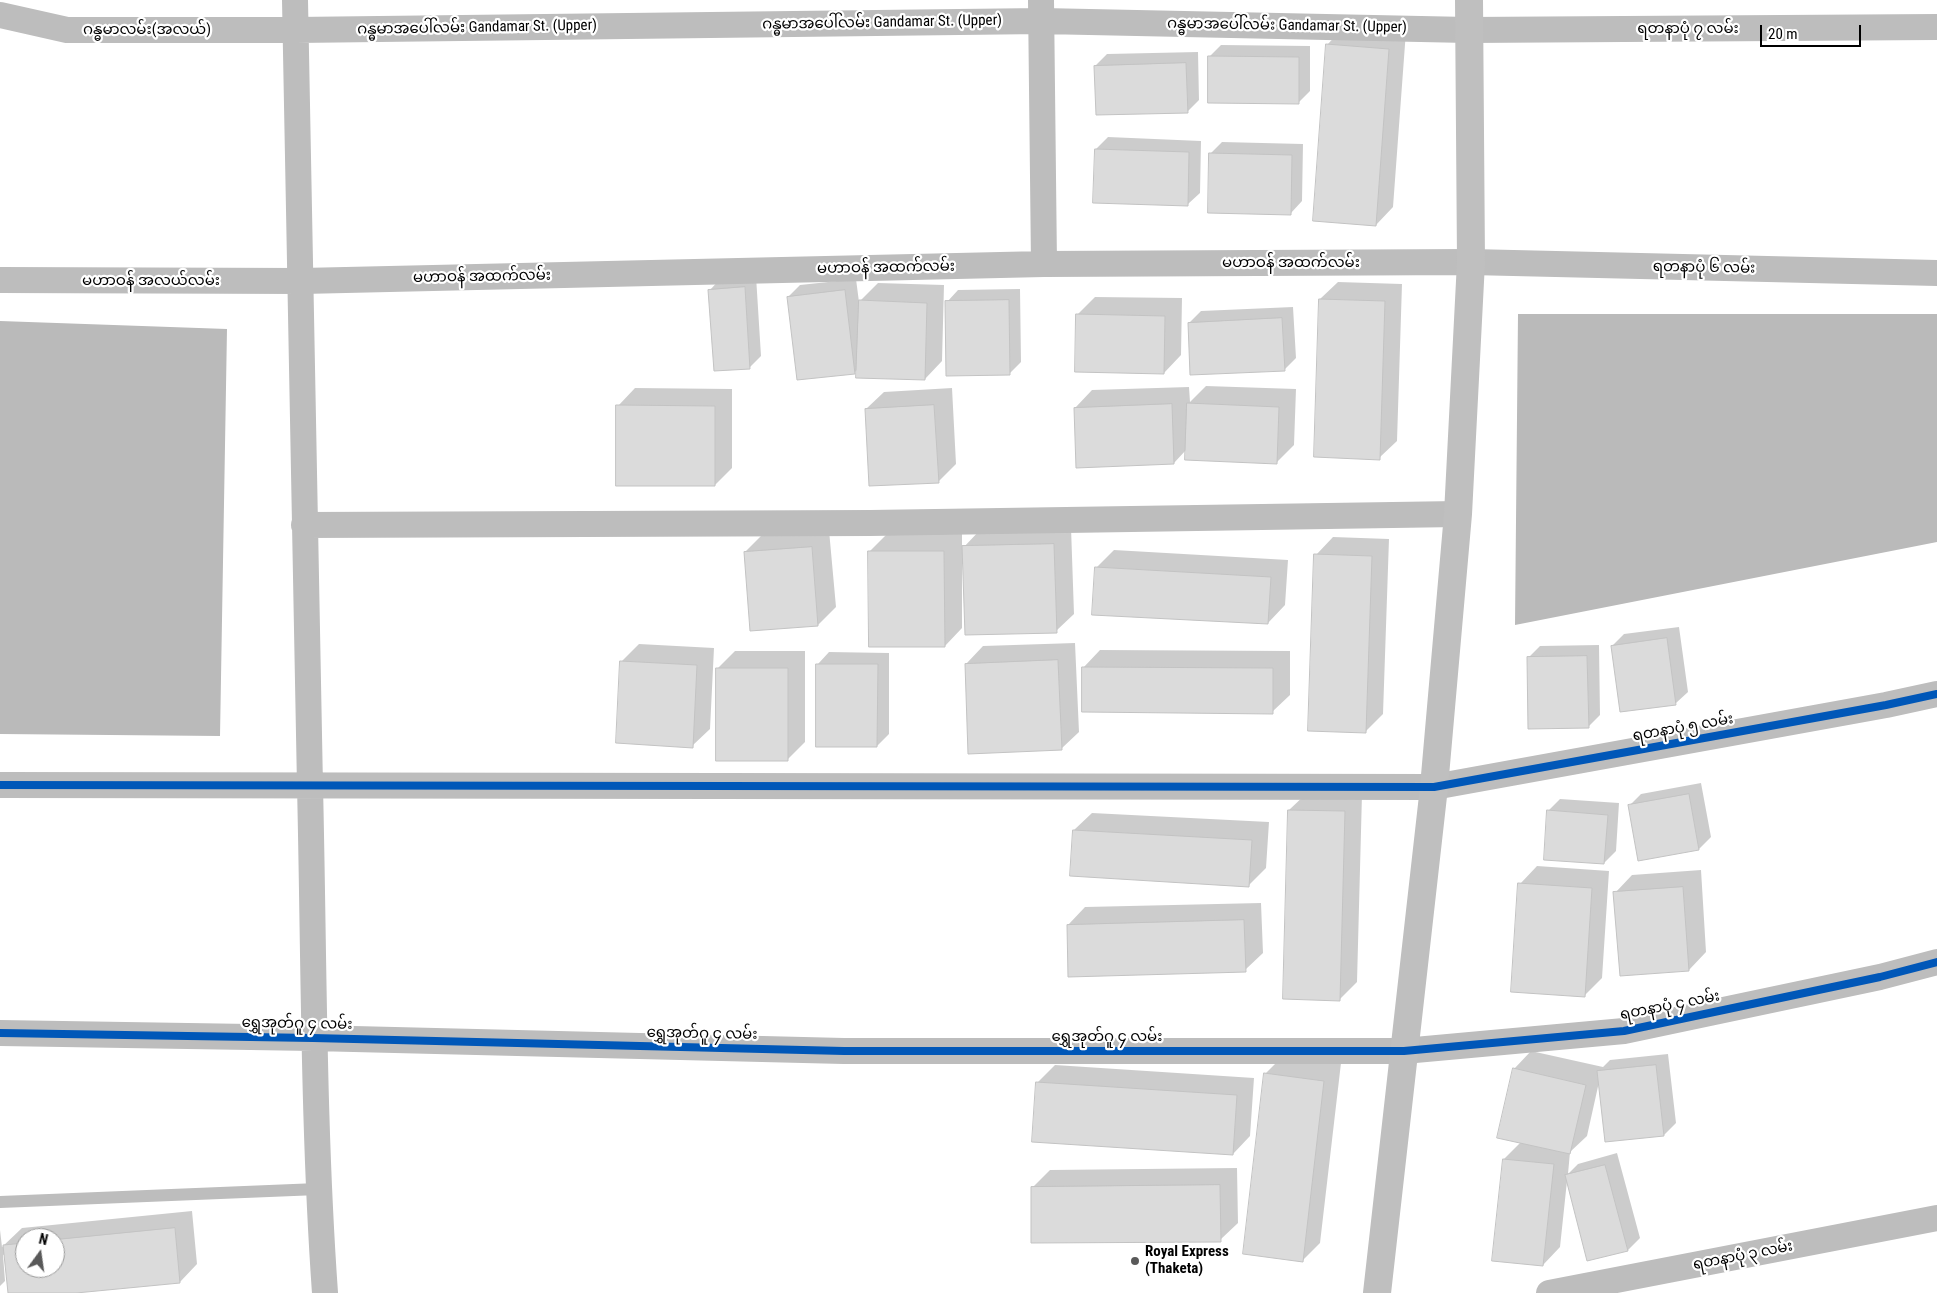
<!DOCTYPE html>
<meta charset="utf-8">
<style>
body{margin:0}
#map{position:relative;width:1937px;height:1293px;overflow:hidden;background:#fff;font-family:"Roboto Condensed",sans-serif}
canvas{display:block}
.north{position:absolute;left:15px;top:1228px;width:50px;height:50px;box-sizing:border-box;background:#fff;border:1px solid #999;border-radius:50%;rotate:14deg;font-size:14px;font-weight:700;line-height:20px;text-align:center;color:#000}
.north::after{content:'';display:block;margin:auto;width:18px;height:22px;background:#595959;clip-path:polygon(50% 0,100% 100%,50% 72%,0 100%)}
.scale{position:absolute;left:1760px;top:25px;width:101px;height:22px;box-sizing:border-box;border:2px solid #000;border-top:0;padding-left:6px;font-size:15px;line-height:18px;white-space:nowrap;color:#000;-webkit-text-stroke:4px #fff;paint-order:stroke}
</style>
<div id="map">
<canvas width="1937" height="1293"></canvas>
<div class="north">N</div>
<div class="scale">20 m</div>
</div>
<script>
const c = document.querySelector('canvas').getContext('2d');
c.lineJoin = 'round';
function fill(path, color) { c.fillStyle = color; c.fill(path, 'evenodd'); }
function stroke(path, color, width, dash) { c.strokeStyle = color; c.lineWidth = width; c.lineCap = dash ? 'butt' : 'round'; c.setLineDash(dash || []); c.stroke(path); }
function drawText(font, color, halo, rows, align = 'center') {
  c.font = font + ' "Roboto Condensed","Noto Sans Myanmar",sans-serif'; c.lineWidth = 4.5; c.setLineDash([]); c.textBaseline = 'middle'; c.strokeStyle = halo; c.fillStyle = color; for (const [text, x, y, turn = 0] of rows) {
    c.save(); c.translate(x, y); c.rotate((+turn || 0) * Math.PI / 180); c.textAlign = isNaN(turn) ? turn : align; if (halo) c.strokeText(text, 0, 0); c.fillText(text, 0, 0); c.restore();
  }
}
const water = new Path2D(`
 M1518,314h419v228l-422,83z
 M0,321l227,8 -7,407 -220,-2z`);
const shadow = new Path2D(`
 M1344,27l62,4 -13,176 -17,18 -49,-180z
 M1221,45l89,1v45l-12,12 -89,-46z
 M1198,52l1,48 -12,12 -92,-46 12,-12z
 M1108,137l93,4 -1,52 -12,11 -92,-55z
 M1222,142l81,2 -1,57 -11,12 -81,-59z
 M756,276l5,80 -12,12 -39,-78 11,-12z
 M856,279l3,23 19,-19 66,2 -2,76 -17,18 -67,-10 -4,4 -66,-76 12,-12z
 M1338,282l64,2 -5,157 -18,17 -59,-159z
 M1020,289l1,73 -12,12 -62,-72 11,-12z
 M1095,297l87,1 -1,57 -17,18 -87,-58z
 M1293,307l3,51 -12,12 -95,-47 12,-12z
 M1206,386l90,3 -2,56 -18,18 -90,-13 -12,13 -99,-55 17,-18 97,-3 1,15z
 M635,388l97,1v79l-17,17 -97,-79z
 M952,388l4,76 -18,18 -72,-73 18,-17z
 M1071,527l3,87 -18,17 -94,-67v64l-17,18 -76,-94 18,-18h75v15l19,-20z
 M829,530l7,77 -18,18 -67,5 -6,-78 18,-18z
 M1333,537l56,2 -6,175 -18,18 -49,-177z
 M1114,550l174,10 -3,45 -17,18 -172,-55z
 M1679,627l9,65 -12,11 -55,8 -9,-65 12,-12z
 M1075,643l4,89 -18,17 -95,-85 17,-18z
 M639,644l75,4 -4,81 -18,17 -71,-84z
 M1599,645l1,70 -12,12 -60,-69 12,-12z
 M1100,650l190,1v44l-18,17 -189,-44z
 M735,651h70v91l-17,17 -71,-90z
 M829,652l60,1v81l-12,12 -59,-82z
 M1701,783l10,54 -12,12 -70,-43 12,-12z
 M1307,793l55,1 -5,188 -18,18 -50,-190z
 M1560,799l59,4 -3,48 -12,12 -56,-52z
 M1092,813l177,9 -3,46 -17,17 -175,-55z
 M1537,866l72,5 -7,107 -18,18 -64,-112z
 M1701,870l5,82 -17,18 -74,-77 17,-18z
 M1261,903l2,50 -18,17 -177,-45 17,-18z
 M1531,1051l72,16 7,-7 58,-6 8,69 -12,12 -58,6 -7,-59 -12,54 -17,16 -2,22 10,-10 39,-11 23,85 -12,12 -40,10 -21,-79 -7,66 -17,18 -39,-106 17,-17 -7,-73z
 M1283,1056l58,7 -21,180 -17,17 -38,-186z
 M1055,1065l199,13 -4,58 -17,18 -196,-71z
 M1237,1168l1,55 -18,17 -188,-52 18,-18z
 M192,1211l5,53 -17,18 -117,11h-54l-4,-39 -2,1 2,26 -5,5v-56l2,17 20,-19zM25,1238h30v30h-30z`);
const building = new Path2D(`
 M1326,44l63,5 -13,177 -63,-5z
 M1208,56l91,1v47l-91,-1z
 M1186,63l2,50 -92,2 -2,-49z
 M1095,149l94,3 -1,54 -95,-3z
 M1209,153l83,2 -1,60 -83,-2z
 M745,287l5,82 -36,2 -6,-81z
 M845,290l10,84 -58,6 -10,-83z
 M1319,299l66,2 -5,159 -66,-3z
 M859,300l68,3 -2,77 -69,-2z
 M1009,300l1,75 -64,1 -1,-75z
 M1076,314l89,2 -1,58 -89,-2z
 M1282,318l3,53 -95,4 -2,-52z
 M1187,403l92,4 -2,57 -92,-4z
 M1172,404l2,60 -98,4 -2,-60z
 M616,405l99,1v80h-99z
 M934,405l5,78 -70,3 -4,-77z
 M1054,544l3,89 -92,2 -3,-89z
 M812,547l6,79 -68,5 -6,-79z
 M868,551h76l1,96h-76z
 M1314,554l58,2 -6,177 -58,-2z
 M1095,567l176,10 -3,47 -176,-9z
 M1667,638l9,67 -56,7 -9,-66z
 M1587,656l2,72 -61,1 -1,-72z
 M1058,660l4,90 -94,4 -3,-90z
 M620,661l77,4 -4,83 -77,-5z
 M816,664h62l-1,83h-61z
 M1082,667l191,1v46l-191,-2z
 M716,668h72v93h-72z
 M1689,794l10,56 -61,11 -10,-56z
 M1288,810l57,1 -5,190 -57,-2z
 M1547,810l61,5 -4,49 -60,-4z
 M1073,830l179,10 -3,47 -179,-11z
 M1518,883l74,5 -7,109 -74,-5z
 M1683,887l6,84 -69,5 -7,-84z
 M1244,920l2,52 -178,5 -1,-52z
 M1656,1065l8,71 -59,6 -8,-71z
 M1513,1068l73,17 -16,69 -73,-16z
 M1264,1073l60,8 -21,181 -60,-8z
 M1036,1082l201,13 -4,60 -201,-13z
 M1503,1159l51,5 -11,102 -51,-5z
 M1605,1165l23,86 -41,10 -22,-86z
 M1220,1185l1,57 -190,1v-56z
 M175,1228l5,55 -104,10h-68l-5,-48 22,-2v25h30v-28z`);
const service = new Path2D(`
 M0,1202l318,-13`);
const minor = new Path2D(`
 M295,0c7,262 11,524 15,786 4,169 3,338 15,507
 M1041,0l3,264
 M0,15l67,15h229l746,-9 426,9 469,-3
 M0,280l302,1 742,-17 427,-2 466,11
 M304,525l566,-2 588,-9
 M0,785l1434,2 452,-82 51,-11
 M0,1033l313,5 531,13h560l220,-20 256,-54 57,-15
 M1549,1293l388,-75`);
const secondary = new Path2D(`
 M1377,1293l57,-506 24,-273 13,-252 -2,-262`);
const cycleway = new Path2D(`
 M0,785l1434,2 452,-82 51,-11
 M0,1033l313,5 531,13h560l220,-20 256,-54 57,-15`);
const markers = [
 [1135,1261,5,"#595959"]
];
const streetNames = [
 ["ဂန္ဓမာအပေါ်လမ်း Gandamar St. (Upper)",882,23,-1],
 ["ဂန္ဓမာအပေါ်လမ်း Gandamar St. (Upper)",1287,26,1],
 ["ဂန္ဓမာအပေါ်လမ်း Gandamar St. (Upper)",477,28,-1],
 ["ရတနာပုံ ၇ လမ်း",1688,29],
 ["ဂန္ဓမာလမ်း(အလယ်)",147,30],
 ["မဟာဝန် အထက်လမ်း",1291,263],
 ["မဟာဝန် အထက်လမ်း",886,268,-1],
 ["ရတနာပုံ ၆ လမ်း",1704,268,1],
 ["မဟာဝန် အထက်လမ်း",482,277,-1],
 ["မဟာဝန် အလယ်လမ်း",151,281],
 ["ရတနာပုံ ၅ လမ်း",1683,728,-10],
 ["ရတနာပုံ ၄ လမ်း",1670,1006,-11],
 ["ရွှေအုတ်ဂူ ၄ လမ်း",297,1024,1],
 ["ရွှေအုတ်ဂူ ၄ လမ်း",702,1034,1],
 ["ရွှေအုတ်ဂူ ၄ လမ်း",1107,1037],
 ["ရတနာပုံ ၃ လမ်း",1743,1256,-11]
];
const poiNames = [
 ["Royal Express",1145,1252],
 ["(Thaketa)",1145,1269]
];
fill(water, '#bababa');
fill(shadow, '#0003');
fill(building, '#dbdbdb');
stroke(building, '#c3c3c3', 1);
stroke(service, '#bdbdbd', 12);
stroke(minor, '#bdbdbd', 26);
stroke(secondary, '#bfbfbf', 28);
stroke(cycleway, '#0057b8', 8);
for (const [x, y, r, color] of markers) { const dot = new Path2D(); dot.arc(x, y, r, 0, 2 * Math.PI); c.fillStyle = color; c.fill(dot); stroke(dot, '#fff', 2); }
drawText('15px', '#000', '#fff', streetNames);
drawText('bold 15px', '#000', '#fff', poiNames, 'left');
</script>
